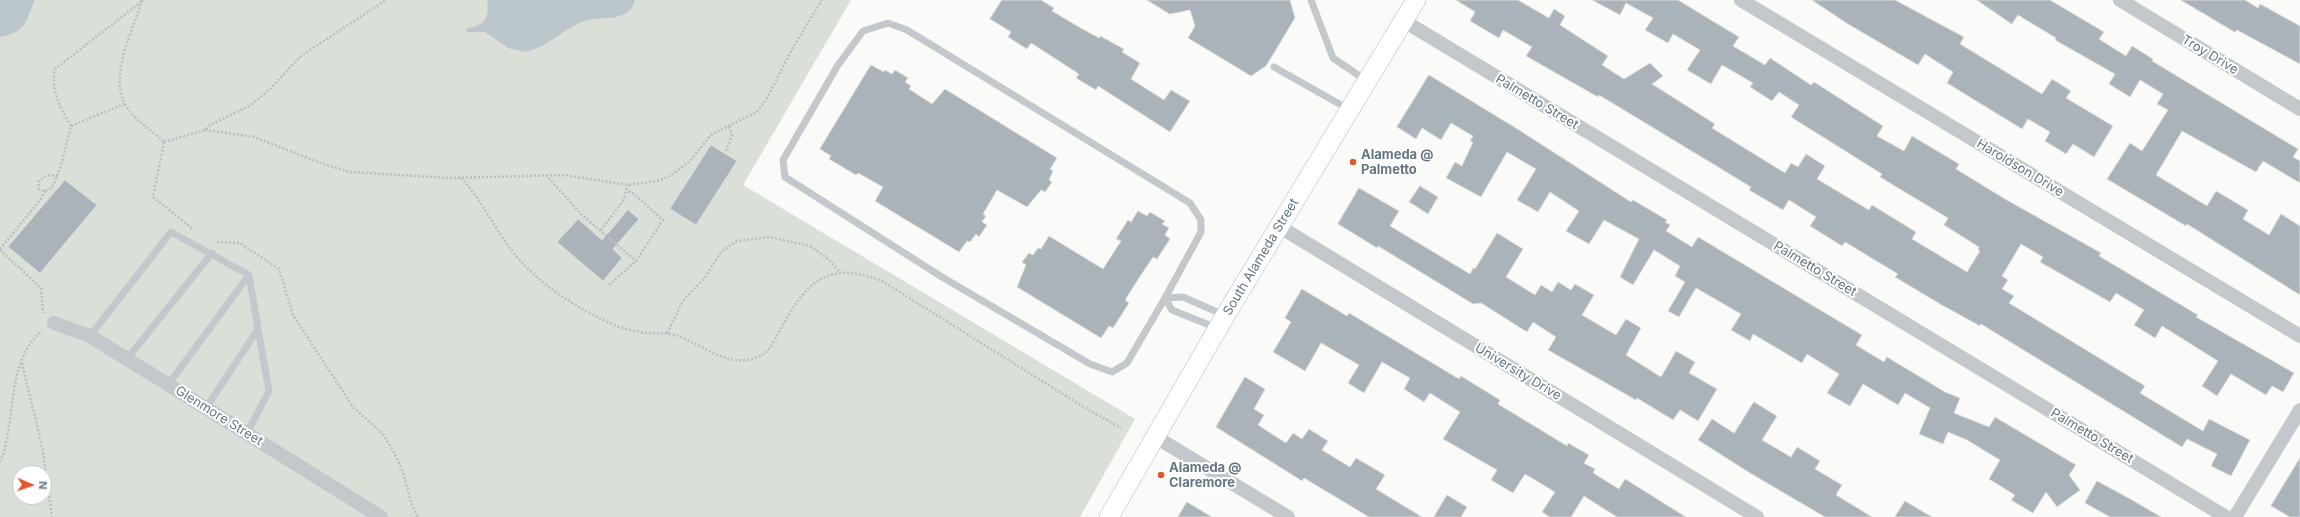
<!DOCTYPE html>
<style>
body{margin:0}
#map{position:relative;width:2300px;height:517px;overflow:hidden;background:#fafaf8;font-family:Inter,sans-serif}
canvas{display:block}
.north{position:absolute;left:12px;top:465px;width:40px;height:40px;box-sizing:border-box;background:#fff;border:1px solid #c1c8cd;border-radius:50%;rotate:92deg;font-size:11px;font-weight:700;line-height:16px;text-align:center;color:#657683}
.north::after{content:'';display:block;margin:auto;width:14px;height:18px;background:#e4572e;clip-path:polygon(50% 0,100% 100%,50% 72%,0 100%)}
</style>
<div id="map">
<canvas width="2300" height="517"></canvas>
<div class="north">N</div>
</div>
<script>
const c = document.querySelector('canvas').getContext('2d');
c.lineJoin = 'round';
function fill(path, color) { c.fillStyle = color; c.fill(path, 'evenodd'); }
function stroke(path, color, width, dash) { c.strokeStyle = color; c.lineWidth = width; c.lineCap = dash ? 'butt' : 'round'; c.setLineDash(dash || []); c.stroke(path); }
function drawText(font, color, halo, rows, align = 'center') {
  c.font = font + ' Inter,sans-serif'; c.lineWidth = 4; c.setLineDash([]); c.textBaseline = 'middle'; c.strokeStyle = halo; c.fillStyle = color; for (const [text, x, y, turn = 0] of rows) {
    c.save(); c.translate(x, y); c.rotate((+turn || 0) * Math.PI / 180); c.textAlign = isNaN(turn) ? turn : align; if (halo) c.strokeText(text, 0, 0); c.fillText(text, 0, 0); c.restore();
  }
}
const green = new Path2D(`
 M0,0h851l-108,185 392,234 -55,98h-1080zM20,473h24v24h-24z`);
const water = new Path2D(`
 M0,0h35c-10,22 -8,32 -35,37z
 M487,0h148c-6,24 -33,15 -50,21 -21,7 -38,27 -60,31l-17,-4 -23,-16h-18v-4c18,-2 23,-11 20,-28z`);
const building = new Path2D(`
 M1002,0h39l13,8 -2,3 27,16 20,11 1,-2 24,13 -2,3 18,11 -9,16 33,21 7,-10 19,11 -20,31 -72,-46 -2,4 -20,-12 3,-4 -48,-31 -4,6 -19,-12 3,-5 -21,-13z
 M1147,0h143l5,18 -29,48 -15,10 -63,-38 7,-12 -5,-16 -20,4z
 M1456,0h62l31,18 5,-9 11,7 -5,9 48,31 -6,9 22,14 26,-16 13,13 -11,8 63,40 -3,4 73,45 6,-10 7,4 8,-13 19,12 -8,13 52,31 3,-5 44,27 -4,7 55,33 13,-21 -2,-1 1,-3 -35,-22 4,-7 -68,-41 2,-3 -91,-57 8,-12 -20,-13 -7,9 -22,-14 3,-4 -31,-18 -11,19 -24,-14 13,-20 -27,-16 -5,9 -23,-13 8,-12 -27,-15 -6,12 -28,-15h86l61,37 -6,9 32,19 5,-7 41,27 3,-3 69,44 -6,10 27,15 8,-15 47,28 -3,5 49,30 96,54 -2,3 99,59 -2,2 98,56 -11,19 -11,-6 -6,9 -35,-21 -14,22 -15,-10 16,-25 -56,-35 -7,12 -21,-13 10,-15 -28,-17 -6,9 -70,-40 3,-5 -22,-13 -19,32 6,4 -6,9 12,7 -5,7 136,83 -5,7 63,38 6,-12 41,21 -19,36 -20,-10 6,-12 -30,-15 -5,8 -201,-123 -1,2 -40,-22 -45,-27 3,-3 -53,-32 -3,4 -32,-20 6,-9 -27,-17 -6,10 -34,-20 2,-3 -99,-60 -53,-32 -1,2 -72,-41 6,-9 -29,-17 -4,8 -29,-17 5,-9z
 M1812,0h83l69,37 -4,7 82,50 10,-15 19,12 -5,7 47,28 -19,31 -21,-13 -7,10 -21,-13 5,-9 -22,-13 -6,10 -75,-46 6,-11 -28,-18 -7,11 -70,-41z
 M1977,0h73l54,32 -5,7 27,17 6,-10 21,13 -1,2 146,88 -5,8 7,4v22l-37,-22 -7,11 -74,-41 -26,44 51,31 9,-15 32,19 -5,9 26,16 12,-21 19,12v69l-113,-71 -1,2 -79,-47 23,-36 12,8 26,-41 -11,-6 6,-10 -23,-14 -10,17 -21,-13 6,-10 -60,-34 1,-2 -38,-23 -6,9z
 M2181,0h64l13,8 2,-4 40,22v38l-63,-34 -2,2z
 M871,65l13,7 1,-2 7,4 3,-4 13,8 -3,4 6,4 -2,3 23,15 13,-15 112,69 -7,11 3,2 -4,9 3,2 -7,10 -4,-2 -14,17 -30,-17 -14,24 3,2 -4,6 5,3 -8,12 -3,-3 -6,8 -3,-1 -8,11 -84,-51 8,-14 -25,-14 -2,2 -27,-16 2,-3 -11,-7z
 M1429,75l90,55 112,72 2,-2 34,20 -2,2 5,3 -4,6 26,16 6,-10 164,98 -6,10 28,17 3,-5 58,35 15,6 -6,15 35,14 6,-10 81,48 -7,10 11,15 -23,17 -11,-15 -13,21 -22,-13 4,-5 -26,-16 11,-19 -33,-20 -19,-8 -5,12 -24,-10 11,-26 -25,-15 -7,12 -35,-21 -13,22 -23,-13 12,-19 -32,-20 -5,9 -49,-29 -3,7 -19,-11 10,-16 -45,-26 -17,29 -11,-6 17,-29 -10,-6 5,-10 -26,-16 -21,35 -13,-8 19,-38 -35,-19 -15,24 -23,-13 13,-20 -29,-19 -12,20 -21,-12 19,-31 -29,-17 -26,45 -35,-19 9,-16 7,4 11,-24 -3,-1 3,-5 -22,-13 -10,17 -19,-12 -6,11 -19,-12z
 M711,145l26,16 -41,64 -26,-16z
 M65,180l32,25 -57,68 -32,-26z
 M1420,186l18,11 -10,17 -19,-12z
 M1359,188l40,23 -9,15 80,48 3,-6 2,1 22,-36 26,16 -17,28 29,18 6,-10 11,7 6,-10 13,8 4,-6 19,11 -12,20 34,20 10,-16 15,9 -15,27 35,22 15,-26 19,11 -6,11 28,16 -19,32 -18,-11 -7,10 -36,-22 -1,2 -88,-50 8,-13 -23,-15 -6,10 -46,-29 -8,1 -95,-58 -1,2 -39,-24z
 M628,210l11,9 -26,30 9,9 -19,23 -46,-39 21,-23 24,21z
 M1138,211l9,5 3,-4 15,9 -3,3 7,4 -4,7 5,4 -13,20 -4,-2 -14,21 -14,22 4,3 -16,25 -4,-2 -8,12 -84,-51 9,-22 -4,-3 7,-9 4,2 5,-7 3,1 8,-13 54,33 18,-28 -5,-2 12,-19 3,2z
 M1302,289l45,27 2,-3 110,66 2,-3 39,24 -2,4 69,42 1,-3 21,12 -5,8 11,6 -2,4 26,16 6,-10 61,38h-69l-33,-21 -13,21h-21l-8,-5 13,-20 -30,-18 -12,19 -22,-13 6,-10 -54,-31 17,-27 -30,-19 -6,9 -20,-13 6,-11 -28,-16 -18,31 -16,-10 11,-18 -38,-22 -16,28 -32,-19 18,-30 -6,-4z
 M1245,377l20,12 -11,20 10,6 -6,10 28,18 7,-10 9,6 7,-10 19,12 -6,9 28,17 6,-9 29,17 -9,14 46,28h-53l-65,-39 -2,3 -86,-54z
 M1754,402l23,14 -15,24 29,17 6,-10 23,14 -5,8 27,16 -6,10 36,22h-47l-75,-44 -52,-33 14,-21 22,14z
 M2300,458v59h-10l-19,-11z
 M2097,481l35,19 29,17h-51l-25,-14z
 M1447,495l20,12 -6,10h-27z
 M1905,501l27,16h-37z
 M1187,502l25,15h-34z`);
const path = new Path2D(`
 M142,0c-8,29 -33,73 -17,104 8,16 27,26 39,38
 M71,126l53,-22
 M205,130l49,7 69,27 27,8 100,6 114,-3 64,10 29,-4 11,-4 21,-15 23,-28 45,-22 10,-14 24,-47 31,-51
 M164,142l-11,55 40,32
 M164,142l41,-12 5,-5 41,-20 20,-17 30,-32 85,-56
 M726,151l6,-16 -3,-9
 M546,175l35,39 55,47
 M58,176c-9,-2 -16,0 -20,7l1,6 6,2 7,-3 9,-23 10,-39c-11,-17 -21,-38 -16,-57l86,-67
 M461,178c20,21 31,46 48,69 24,33 65,60 101,76 12,6 26,9 38,10 11,1 22,-1 33,4 25,10 50,33 79,19 10,-4 15,-17 20,-26 26,-47 46,-71 102,-49l200,125 39,22
 M601,230l22,-29 5,-16
 M217,242l23,1 39,26 14,46 60,92 29,26 11,17 10,22 9,33 6,12
 M0,249l41,-50 4,-8
 M0,250l41,38 2,25
 M609,285l27,-24 27,-41 -28,-25 -7,-4
 M667,333l17,-34 20,-20 17,-27 16,-11 32,-4 41,9 17,12 13,14
 M22,363l21,88 9,66
 M0,462c17,-39 5,-101 42,-131`);
const service = new Path2D(`
 M1311,0l22,58 34,23
 M888,23l19,7 283,173 11,17v12l-36,66 -38,65 -15,9 -22,-8 -148,-87 -157,-100 -2,-17 55,-95 25,-34z
 M1274,67l76,43
 M1217,328l-45,-18 -7,-12 18,-1 41,18
 M90,336l81,-104 78,43 9,54 -52,79
 M127,359l85,-106
 M168,385l81,-110
 M247,433l22,-42 -11,-62`);
const minor = new Path2D(`
 M1741,0l559,336
 M2120,0l180,109
 M1404,21l822,496
 M1280,227l477,290
 M54,323l36,13 291,181
 M1154,436l134,81
 M2235,517l65,-107`);
const secondary = new Path2D(`
 M1109,517l116,-201 191,-316`);
const markers = [
 [1353,162,4,"#e4572e"],
 [1161,475,4,"#e4572e"]
];
const streetNames = [
 ["Troy Drive",2210,55,31],
 ["Palmetto Street",1537,102,31],
 ["Haroldson Drive",2020,168,31],
 ["South Alameda Street",1261,257,-59],
 ["Palmetto Street",1815,269,31],
 ["University Drive",1518,372,31],
 ["Glenmore Street",219,416,32],
 ["Palmetto Street",2092,436,31]
];
const poiNames = [
 ["Alameda @",1361,155],
 ["Palmetto",1361,170],
 ["Alameda @",1169,468],
 ["Claremore",1169,483]
];
fill(green, '#dadfd7');
fill(water, '#bbc7cb');
fill(building, '#aab3b9');
stroke(building, '#dcdcda', 1);
stroke(secondary, '#b3babf', 20);
stroke(path, '#bbbfc2', 2.5, [2, 2]);
stroke(service, '#c3c8cc', 7);
stroke(minor, '#c3c8cc', 14);
stroke(secondary, '#fff', 19);
for (const [x, y, r, color] of markers) { const dot = new Path2D(); dot.arc(x, y, r, 0, 2 * Math.PI); c.fillStyle = color; c.fill(dot); stroke(dot, '#fff', 1.5); }
drawText('13px', '#657683', '#fff', streetNames);
drawText('bold 13px', '#657683', '#fff', poiNames, 'left');
</script>
